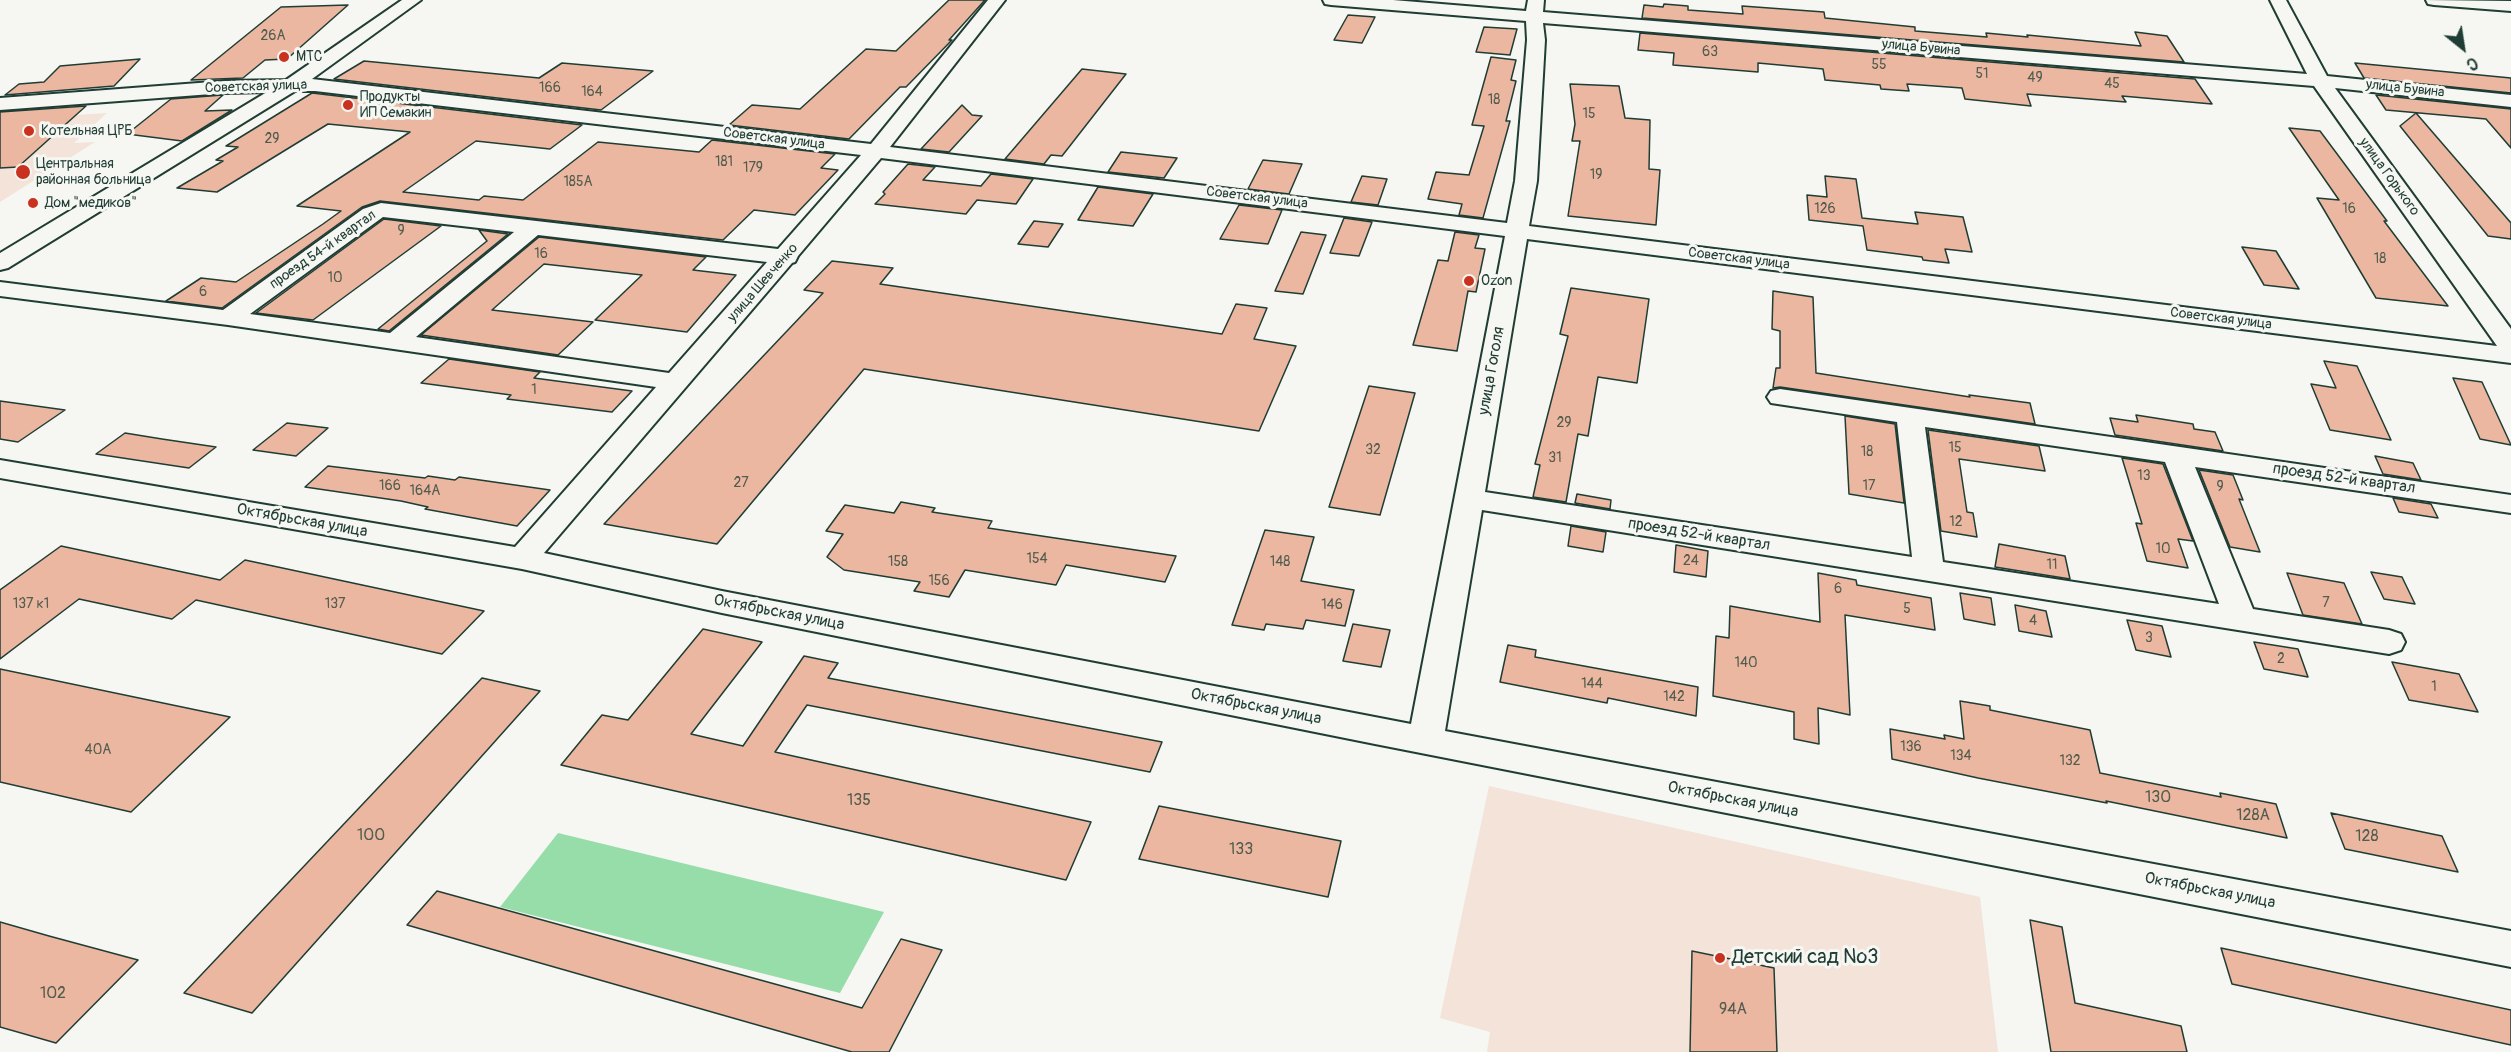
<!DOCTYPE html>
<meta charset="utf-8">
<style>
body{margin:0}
#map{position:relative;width:2511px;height:1052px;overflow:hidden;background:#f6f6f2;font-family:Pangolin,sans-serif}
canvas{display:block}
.north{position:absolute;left:2433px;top:18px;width:60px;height:60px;-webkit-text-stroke:4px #f6f6f2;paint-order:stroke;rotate:150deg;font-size:16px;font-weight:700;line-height:24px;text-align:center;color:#1f3d34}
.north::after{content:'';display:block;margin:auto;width:21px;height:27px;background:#1f3d34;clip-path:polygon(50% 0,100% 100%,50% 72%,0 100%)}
</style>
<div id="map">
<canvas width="2511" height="1052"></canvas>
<div class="north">С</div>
</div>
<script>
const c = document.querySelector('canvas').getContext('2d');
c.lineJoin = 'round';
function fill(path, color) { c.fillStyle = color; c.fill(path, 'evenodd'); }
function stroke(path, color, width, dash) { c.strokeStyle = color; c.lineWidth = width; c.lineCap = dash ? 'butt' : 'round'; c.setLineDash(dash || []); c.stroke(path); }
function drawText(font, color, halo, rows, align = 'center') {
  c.font = font + ' Pangolin,sans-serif'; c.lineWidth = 6; c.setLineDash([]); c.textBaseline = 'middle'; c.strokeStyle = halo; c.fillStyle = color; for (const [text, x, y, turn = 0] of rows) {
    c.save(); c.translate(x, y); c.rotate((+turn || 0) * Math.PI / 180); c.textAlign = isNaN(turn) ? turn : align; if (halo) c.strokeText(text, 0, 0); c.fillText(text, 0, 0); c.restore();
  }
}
const built = new Path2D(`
 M107,113l-33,30 21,-1 -95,60v-82z
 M1489,786l491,111 18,155h-511l3,-20 -50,-14z`);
const green = new Path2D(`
 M558,833l326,79 -44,81 -340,-86z`);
const building = new Path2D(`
 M949,0h36l-36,40h3l-46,47h-6l-51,52 -120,-14 23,-20 48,4 66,-60 30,2z
 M1664,4l24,2v4l55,4 -1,-8 82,6 1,6 90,9v4l72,6 -1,-4 42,4 -1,-2 114,11 -6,-14 32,4 17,26 -542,-44 2,-13 19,2z
 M348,5l-61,54 -22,1 -22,18 -52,2 90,-73z
 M1348,15l27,2 -13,26 -28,-3z
 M1484,27l33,2 -7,26 -34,-3z
 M1640,33l555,46 17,25 -90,-8 4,6 -99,-8 4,12 -66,-7 -3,-11 -55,-4 2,7 -28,-2 -1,-4 -55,-5 -2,-11 -65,-6v9l-85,-7 1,-12 -36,-3z
 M1491,57l25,3 -5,20 5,1 -10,40h4l-27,97 -24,-3 3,-11 -34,-5 8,-27 33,3 15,-49 -12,-1z
 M140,59l-26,27 -109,9 14,-11 25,-2 16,-16z
 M364,61l175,17 23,-15 91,8 -52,39 -267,-31z
 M2355,63l156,15v15l-147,-15z
 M1082,69l44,5 -64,82 -11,-1 -7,9 -39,-5z
 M1570,84l49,2 6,32 25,2 -1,49 11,1 -4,55 -88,-9 12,-75h-8l3,-17z
 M312,93l270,32 -32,24 -74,-8 -73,51 76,8 5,-4 39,4 75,-58 101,10 13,-12 123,14 -14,14 17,2 -43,45 -41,-5 -31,30 -343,-39 -18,6 -140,101 -56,-7 35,-23 35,4 87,-58 18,-13 -44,-5 113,-74 -82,-8 -111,68 -40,-4 46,-27 -7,-1 22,-13 -12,-1z
 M223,95l-18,16 27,-1 -50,31 -55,-7 44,-35z
 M2376,95l135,14v39l-25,-29 -100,-9z
 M962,105l10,10 10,1 -33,36 -28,-3z
 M86,106l-68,61 -18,1v-56z
 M2416,113l95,110v16l-23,-3 -88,-110z
 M2289,128l31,3 67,90h-3l64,85 -72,-8 -59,-100 22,2z
 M1121,152l56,6 -13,20 -56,-6z
 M1263,160l39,4 -13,30 -41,-5z
 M908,164l27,3 -12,13 58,6 10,-12 42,5 -17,25 -39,-4 -11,14 -91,-10 10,-10 -2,-2z
 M1362,176l25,3 -9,26 -27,-3z
 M1825,176l31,3 6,39 56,6 -3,-12 48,5 9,35 -27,-3 4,14 -26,-3 -1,-3 -55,-7 -4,-24 -54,-6 -2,-25 20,2z
 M1098,187l55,7 -20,32 -55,-6z
 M1239,205l43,5 -14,34 -48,-5z
 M1344,218l28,4 -13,34 -29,-3z
 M384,219l57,7 -128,94 -57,-7z
 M1034,221l29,3 -15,23 -30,-3z
 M479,230l29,4 -119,97 -11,-2 109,-88z
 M1301,232l25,3 -23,59 -28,-3z
 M1455,232l24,3 -4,13 10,1 -9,43 -8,-1 -11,60 -44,-6 25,-85 10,1z
 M539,237l167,20 -13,13 43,5 -49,57 -92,-12 47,-45 -98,-11 -52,46 101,12 -35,33 -137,-20z
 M2242,247l34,4 23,38 -35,-4z
 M832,261l61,7 -13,16 342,50 14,-30 31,4 -13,31 42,7 -37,85 -395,-62 -147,175 -113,-20 219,-231 -19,-3z
 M1571,288l78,11 -12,84 -39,-6 -10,59 -10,-2 -12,68 -33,-5 7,-32 -5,-1 33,-128 -8,-2z
 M1773,291l40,6 3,76 154,24 -1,-2 61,8 5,21 -255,-37 -7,1 3,-20h4v-37l-8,-2z
 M449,359l91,13 -6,6 98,13 -20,21 -105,-13 4,-4 -90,-12z
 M2324,361l33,5 34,74 -61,-10 -19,-46 25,4z
 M2453,378l29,4 29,63 -31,-6z
 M1369,386l46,7 -35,122 -51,-8z
 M0,401l65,9 -47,32 -18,-3z
 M2136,415l57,9 1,5 21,3 8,19 -108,-16 -5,-17 28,4z
 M1845,416l50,8 9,79 -55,-9z
 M287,423l41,5 -32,28 -43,-6z
 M1928,430l111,16 6,25 -86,-12 8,53 6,1 4,24 -36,-6z
 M125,433l37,6 54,8 -27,21 -93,-14z
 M2375,456l38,7 8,17 -38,-6z
 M2122,458l41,6 30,77 -15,-2 10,29 -41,-7 -11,-38 6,1z
 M328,466l97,12 3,-2 27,4 4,-3 91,13 -33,36 -92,-17 3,-2 -27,-6 -96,-14z
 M2199,470l34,5 10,25 -4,-1 21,53 -30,-5z
 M1577,494l34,6 -1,9 -35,-6z
 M2393,498l38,6 7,14 -39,-6z
 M901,502l34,6 -3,4 60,9 -4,7 188,28 -11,26 -99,-17 -10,20 -91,-15 -16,27 -35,-6 6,-9 -76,-12 -17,-13 16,-23 -17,-3 19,-26 49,8z
 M1571,526l35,6 -3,20 -35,-6z
 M1265,530l49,7 -13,44 53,9 -9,36 -39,-6 -3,9 -37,-5 -2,6 -32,-5z
 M1999,544l66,12 5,23 -75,-12z
 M1676,545l32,6 -2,26 -32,-5z
 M61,546l159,34 25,-20 239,51 -42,43 -246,-54 -24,19 -93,-20 -79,60v-69z
 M2371,572l31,5 13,27 -31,-5z
 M1818,573l38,7 1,5 74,13 4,32 -90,-15 5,100 -32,-7 1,36 -25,-5v-27l-81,-16 3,-60 13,2 1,-32 90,16z
 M2287,573l57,10 18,41 -59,-9z
 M1960,593l31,5 4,27 -31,-6z
 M2015,605l31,6 6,26 -33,-6z
 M2127,620l35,6 9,31 -35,-7z
 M1353,624l37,6 -9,37 -38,-6z
 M703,629l59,13 -71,92 52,12 61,-90 34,7 -10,15 334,64 -12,30 -343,-67 -32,47 316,70 -25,58 -505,-115 41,-50 26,5z
 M2254,642l44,7 10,28 -44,-8z
 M1508,645l28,5 -1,7 163,30 -2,29 -88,-18 -1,5 -107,-21z
 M2392,662l67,12 19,38 -69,-12z
 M0,669l230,48 -99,95 -131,-30z
 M482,678l58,13 -288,322 -68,-20z
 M1960,701l30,5v4l100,20 10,43 121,24 -1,-4 56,11 11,34 -181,-37 1,2 -129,-25 -86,-19 -2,-30 55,10 -1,-4 20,4z
 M1159,806l182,35 -13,56 -189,-38z
 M2331,813l111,23 16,36 -113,-23z
 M437,891l425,117 39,-69 41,11 -53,102h-37l-445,-127z
 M2030,920l32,7 13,76 106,23 6,26h-136z
 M0,922l49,14 89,24 -82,83 -56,-16z
 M2221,948l290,62v35l-279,-61z
 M1692,951l82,17 3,84h-87z`);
const street = new Path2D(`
 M402,0h19l-109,79 559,65 117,-144h17l-115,147 617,76 8,-42 12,-141 -1,-19 -195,-16 -6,-1 -2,-4h70l133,11 2,-11h16l-1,12 764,62 -37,-74h16l41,76 184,19v12l-176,-19 176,241v34l-984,-124 -42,253 427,65 -15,-135 -126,-19 -4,-6 4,-6 9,-2 731,106v18l-316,-46 58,142 136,21 12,4 4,8 -4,8 -12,4 -907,-144 -37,221 1066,200v36l-1136,-223 -653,-131 -200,-44 -522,-91v-18l515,87 141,-160 -428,-62 -228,-29v-14l223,28 140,-101 18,-6 397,46 83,-94 -546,-64h-20l-287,177 -8,2v-17l267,-161 -42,1 -225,17v-12l225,-17 61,-1zM1543,23l771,63 183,260 -968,-120 8,-45 8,-141zM881,158l624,78 -94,488 -689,-133 -178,-38 248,-290 3,-1 3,-6zM383,217l131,15 -124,101 -140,-19zM538,235l229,27 -98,111 -253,-36zM1925,427l240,35 54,142 -276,-42z
 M2426,0l85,1v10l-77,-6 -6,-1z`);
const markers = [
 [284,57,6,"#c8321e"],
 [348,105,6,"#c8321e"],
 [29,131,6,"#c8321e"],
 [23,172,8,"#c8321e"],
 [33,203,6,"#c8321e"],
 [1469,281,6,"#c8321e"],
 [1720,958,6,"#c8321e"]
];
const numberNames = [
 ["26А",273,36],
 ["63",1710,52],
 ["55",1879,65],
 ["51",1982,74],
 ["49",2035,78],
 ["45",2112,84],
 ["166",550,88],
 ["164",592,92],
 ["18",1494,100],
 ["15",1589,114],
 ["29",272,139],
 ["181",724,162],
 ["179",753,168],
 ["19",1596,175],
 ["185А",578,182],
 ["126",1825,209],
 ["16",2349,209],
 ["9",401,231],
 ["16",541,254],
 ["18",2380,259],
 ["10",335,278],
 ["6",203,292],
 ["1",534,390],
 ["29",1564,423],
 ["15",1955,448],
 ["32",1373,450],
 ["18",1867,452],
 ["31",1555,458],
 ["13",2144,476],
 ["27",741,483],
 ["166",390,486],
 ["17",1869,486],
 ["9",2220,487],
 ["164А",425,491],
 ["12",1956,522],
 ["10",2163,549],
 ["154",1037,559],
 ["24",1691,561],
 ["158",898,562],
 ["148",1280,562],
 ["11",2052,565],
 ["156",939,581],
 ["6",1838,589],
 ["7",2326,603],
 ["137 к1",31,604],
 ["137",335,604],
 ["146",1332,605],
 ["5",1907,609],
 ["4",2033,621],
 ["3",2149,638],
 ["2",2281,659],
 ["140",1746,663],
 ["144",1592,684],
 ["1",2434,687],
 ["142",1674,697],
 ["136",1911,747],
 ["40А",98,750],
 ["134",1961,756],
 ["132",2070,761]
];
const farStreetnames = [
 ["улица Бувина",1921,48,5],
 ["Советская улица",256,87,-2],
 ["улица Бувина",2405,89,6],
 ["Советская улица",774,139,7],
 ["улица Горького",2389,177,54],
 ["Советская улица",1257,198,7],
 ["проезд 54-й квартал",323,250,-35],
 ["Советская улица",1739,259,7],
 ["улица Шевченко",763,283,-49],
 ["Советская улица",2221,319,7]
];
const farPoinames = [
 ["МТС",296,57],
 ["Продукты",360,97],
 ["ИП Семакин",360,113],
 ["Котельная ЦРБ",41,131],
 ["Центральная",36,164],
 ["районная больница",36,180],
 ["Дом \"медиков\"",45,203],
 ["Ozon",1481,281]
];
const streetNames = [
 ["улица Гоголя",1492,371,-80],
 ["проезд 52-й квартал",2344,479,8],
 ["Октябрьская улица",302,521,10],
 ["проезд 52-й квартал",1699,535,9],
 ["Октябрьская улица",779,613,11],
 ["Октябрьская улица",1256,707,11],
 ["Октябрьская улица",1733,800,11],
 ["Октябрьская улица",2210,891,11]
];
const nearNumbernames = [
 ["130",2158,798],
 ["135",859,801],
 ["128А",2253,816],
 ["100",371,836],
 ["128",2367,837],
 ["133",1241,850],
 ["102",53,994],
 ["94А",1733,1010]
];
const nearPoinames = [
 ["Детский сад №3",1732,958]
];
fill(built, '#f3e3d9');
fill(green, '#96ddaa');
fill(building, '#ecb7a0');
stroke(building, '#1f3d34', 1.5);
stroke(street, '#1f3d34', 4);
fill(street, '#f6f6f2');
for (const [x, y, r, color] of markers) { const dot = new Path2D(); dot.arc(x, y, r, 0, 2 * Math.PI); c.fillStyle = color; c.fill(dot); stroke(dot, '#f6f6f2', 2); }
drawText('14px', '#525c4f', null, numberNames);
drawText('14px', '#1f3d34', '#f6f6f2', farStreetnames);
drawText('14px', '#1f3d34', '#f6f6f2', farPoinames, 'left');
drawText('16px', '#1f3d34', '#f6f6f2', streetNames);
drawText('16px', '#525c4f', null, nearNumbernames);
drawText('20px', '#1f3d34', '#f6f6f2', nearPoinames, 'left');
</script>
